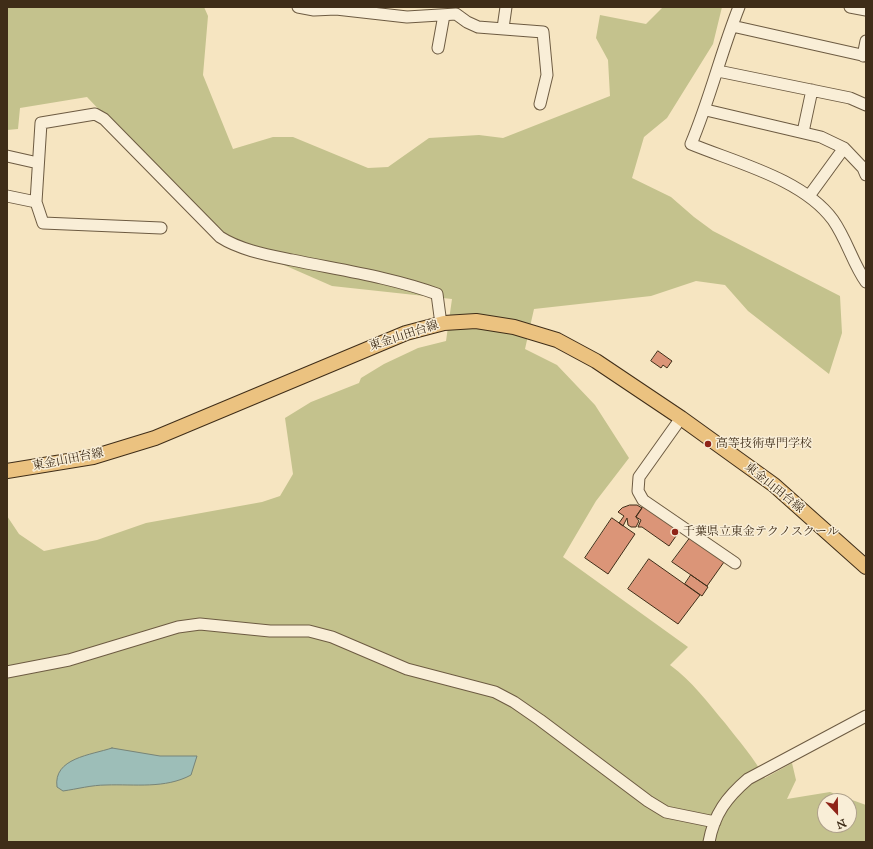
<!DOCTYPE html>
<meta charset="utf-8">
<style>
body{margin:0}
#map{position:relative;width:873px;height:849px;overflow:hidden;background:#f6e5c1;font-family:"IM FELL Great Primer",serif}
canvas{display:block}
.frame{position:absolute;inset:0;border:8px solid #3f2d18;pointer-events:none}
.north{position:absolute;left:817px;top:793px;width:40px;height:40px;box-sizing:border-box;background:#f9eed7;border:1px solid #afa18b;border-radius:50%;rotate:158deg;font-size:11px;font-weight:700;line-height:16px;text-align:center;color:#3f2d18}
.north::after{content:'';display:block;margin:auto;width:14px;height:18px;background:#8f2418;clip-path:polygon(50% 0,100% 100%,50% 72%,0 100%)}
</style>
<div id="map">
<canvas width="873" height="849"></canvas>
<div class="frame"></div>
<div class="north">N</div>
</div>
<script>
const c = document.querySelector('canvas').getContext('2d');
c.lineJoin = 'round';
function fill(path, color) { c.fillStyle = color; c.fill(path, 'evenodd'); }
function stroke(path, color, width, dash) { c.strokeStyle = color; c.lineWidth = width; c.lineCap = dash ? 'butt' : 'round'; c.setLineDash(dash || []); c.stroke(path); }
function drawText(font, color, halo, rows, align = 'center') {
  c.font = font + ' "IM FELL Great Primer","Noto Serif JP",serif'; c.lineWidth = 3; c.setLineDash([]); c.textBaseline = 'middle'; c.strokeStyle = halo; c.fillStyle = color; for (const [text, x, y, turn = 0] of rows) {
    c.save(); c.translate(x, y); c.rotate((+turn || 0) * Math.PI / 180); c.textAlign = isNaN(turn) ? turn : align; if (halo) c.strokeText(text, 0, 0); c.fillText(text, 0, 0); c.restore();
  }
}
const green = new Path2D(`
 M7,7h197l4,9 -5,59 30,74 40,-12h20l75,31 20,-1 41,-29 50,-3 24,3 107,-42 -2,-36 -12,-22 4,-23 46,9 17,-17h59l-9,37 -46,74 -23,19 -12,41 39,19 23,20 19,14 127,65 2,37 -13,41 -81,-63 -23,-26 -29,-4 -45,15 -117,13 -9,40 32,16 38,40 34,53 -33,43 -33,56 125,90 -18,18c22,16 38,38 55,58 14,18 29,35 40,55l27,-15 4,17 -9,19 43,-7 36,13v37h-859v-326l12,18 25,17 53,-11 49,-17 116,-21 18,-6 13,-22 -8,-56 26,-16 48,-19 2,-5 23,-14 34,-16 28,-7 6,-42 -120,-13 -112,-49 -133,-140 -67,11 -2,21 -11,1zM825,801h24v24h-24z`);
const water = new Path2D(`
 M112,748l48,8h37l-6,19c-26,14 -56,9 -85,10 -14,0 -29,4 -43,6l-6,-4c-4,-29 34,-32 55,-39z`);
const building = new Path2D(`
 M658,351l14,10 -5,7 -4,-3 -2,3 -10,-7z
 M645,504l36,25 -12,17 -27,-19h-4l3,-7 -5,-3z
 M630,505h7l5,3 -6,9 3,4 -3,6h-5l-3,-2 -1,-7 -4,8 -4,-3 5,-7 -6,-4 4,-4z
 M612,518l23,16 -27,40 -23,-16z
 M690,538l34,24 -17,24 -35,-24z
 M649,559l51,36 -22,29 -50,-35z
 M691,575l17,12 -6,9 -17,-12z`);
const minor = new Path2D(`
 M298,7l16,3 22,-1 71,8 49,-3 11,8 11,5 65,5 4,43 -7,29
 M739,7c-18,45 -29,92 -48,137 46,19 112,35 142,76 14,20 20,44 33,62
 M850,7l16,3
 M732,26l134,30
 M503,28l3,-21
 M438,48l6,-33
 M863,56l3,-15
 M718,71l132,27 16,7
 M706,110l115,27 23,11 19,20 3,7
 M803,132l9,-42
 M7,156l31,7
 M7,196l29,6
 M809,196l35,-48
 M161,228l-118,-5 -7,-21 5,-79 54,-9 9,5 116,118c20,13 48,18 72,23 48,10 98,17 145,34l4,30
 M681,418l-42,59 -1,14 5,9 92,63
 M7,672l62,-12 109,-33 22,-3 70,7h39l23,6 75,32 88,23 19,10 26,18 108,81 18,11 49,10
 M709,842c5,-28 18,-45 39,-63l118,-63`);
const major = new Path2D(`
 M7,471l86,-14 62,-19 251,-105 38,-10 32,-2 38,6 43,13 39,21 85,57 93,67 92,82`);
const markers = [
 [708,444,4,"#8f2418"],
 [675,532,4,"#8f2418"]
];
const streetNames = [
 ["東金山田台線",404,336,-18],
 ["東金山田台線",68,460,-11],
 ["東金山田台線",774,488,39]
];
const poiNames = [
 ["高等技術専門学校",716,444],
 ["千葉県立東金テクノスクール",683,532]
];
fill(green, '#c4c28d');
fill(water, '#9dbeb8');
stroke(water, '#778478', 1);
fill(building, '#db9578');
stroke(building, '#3f2d18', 1);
stroke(minor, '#6d5b42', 13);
stroke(major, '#3f2d18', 16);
stroke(minor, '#f9eed7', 11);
stroke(major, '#ebc280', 14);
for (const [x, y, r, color] of markers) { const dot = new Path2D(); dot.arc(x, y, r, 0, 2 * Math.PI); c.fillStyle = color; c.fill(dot); stroke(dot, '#f9eed7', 1.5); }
drawText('12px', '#3f2d18', '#f9eed7', streetNames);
drawText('12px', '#3f2d18', '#f9eed7', poiNames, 'left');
</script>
